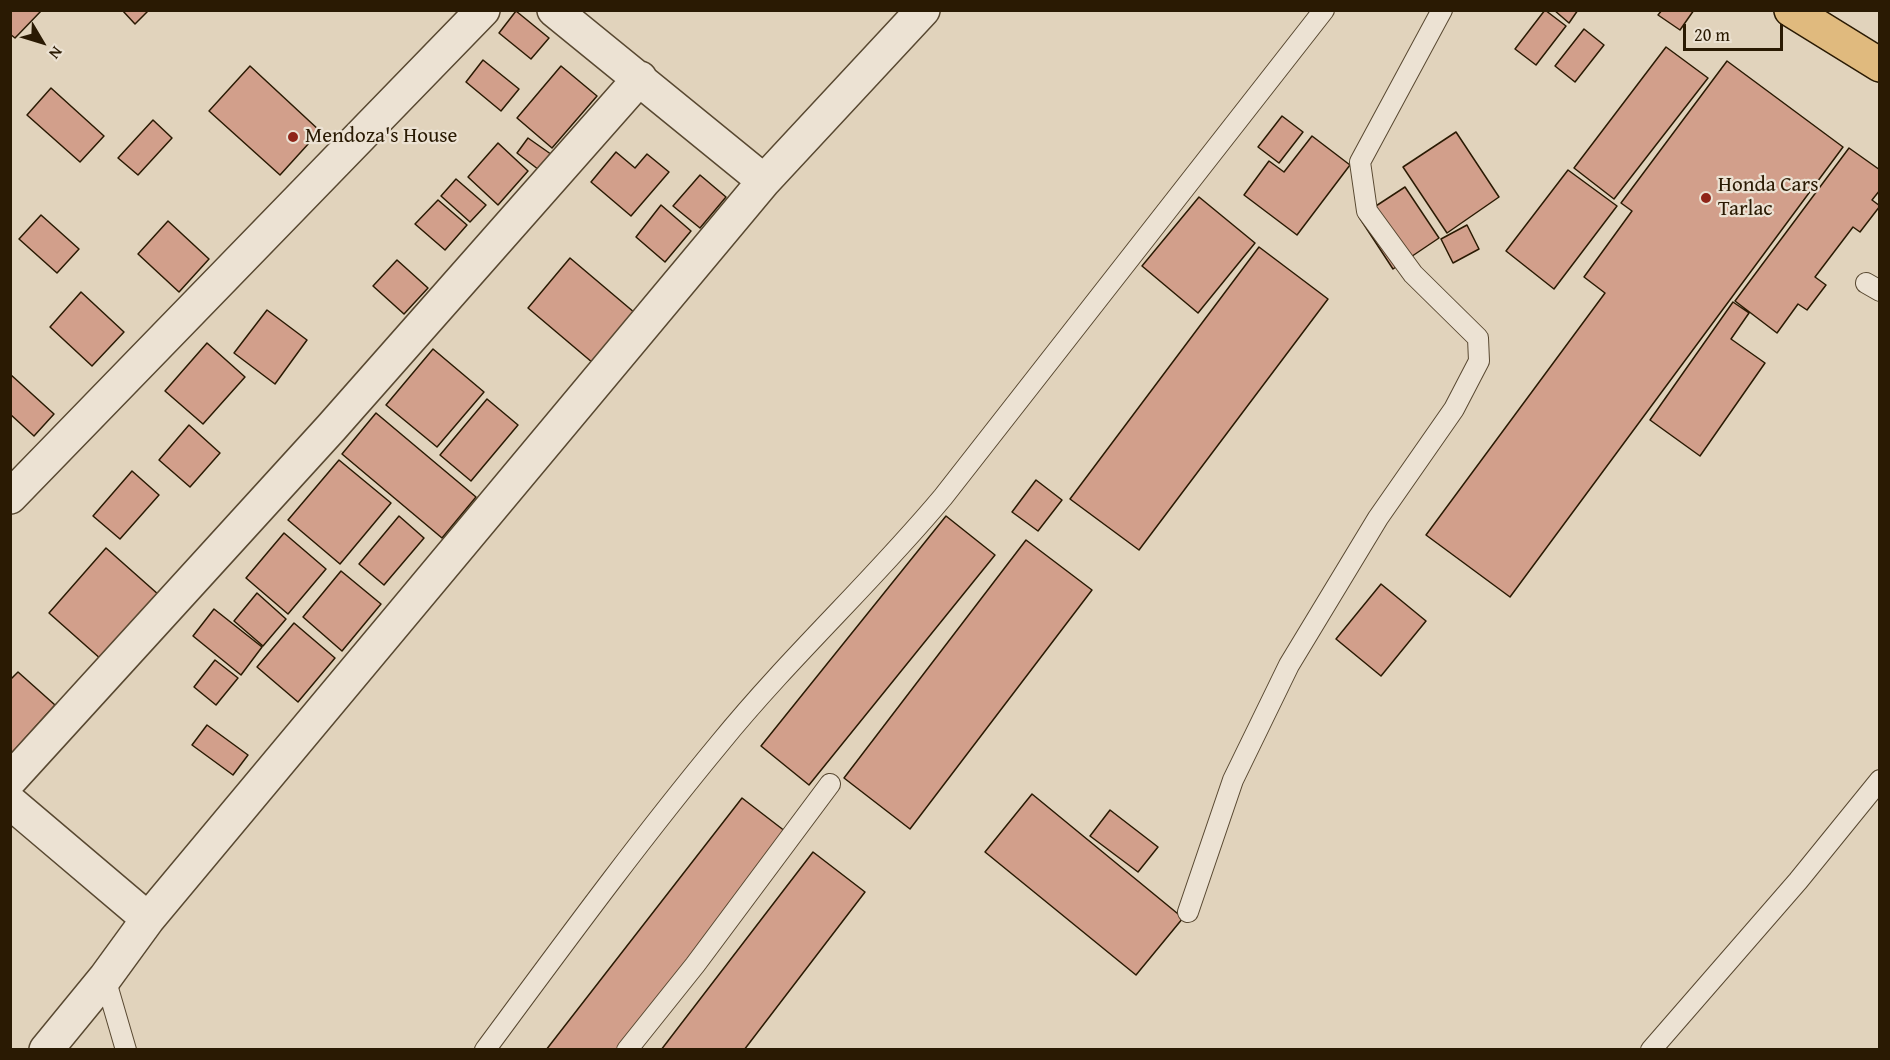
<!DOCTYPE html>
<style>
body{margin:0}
#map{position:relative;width:1890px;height:1060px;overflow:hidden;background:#e1d3bc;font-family:"Gentium Book Plus",serif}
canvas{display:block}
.frame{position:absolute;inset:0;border:12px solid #2a1a03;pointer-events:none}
.north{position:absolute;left:12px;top:12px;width:60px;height:60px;-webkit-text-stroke:4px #ece2d3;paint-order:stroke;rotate:128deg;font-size:16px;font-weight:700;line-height:24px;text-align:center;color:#2a1a03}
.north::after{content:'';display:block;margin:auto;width:21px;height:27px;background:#2a1a03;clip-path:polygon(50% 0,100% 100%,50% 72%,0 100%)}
.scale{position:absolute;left:1683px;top:24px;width:100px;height:27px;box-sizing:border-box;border:3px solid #2a1a03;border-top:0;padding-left:8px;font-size:18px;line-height:21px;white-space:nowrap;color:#2a1a03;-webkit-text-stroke:4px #ece2d3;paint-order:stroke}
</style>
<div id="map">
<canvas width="1890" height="1060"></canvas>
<div class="frame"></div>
<div class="north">N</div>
<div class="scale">20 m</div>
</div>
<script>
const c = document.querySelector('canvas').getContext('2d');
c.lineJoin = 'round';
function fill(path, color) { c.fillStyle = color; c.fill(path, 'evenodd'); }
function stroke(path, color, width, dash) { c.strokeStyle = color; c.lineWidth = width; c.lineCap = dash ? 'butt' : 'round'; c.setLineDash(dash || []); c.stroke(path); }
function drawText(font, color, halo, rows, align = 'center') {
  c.font = font + ' "Gentium Book Plus",serif'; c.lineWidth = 4.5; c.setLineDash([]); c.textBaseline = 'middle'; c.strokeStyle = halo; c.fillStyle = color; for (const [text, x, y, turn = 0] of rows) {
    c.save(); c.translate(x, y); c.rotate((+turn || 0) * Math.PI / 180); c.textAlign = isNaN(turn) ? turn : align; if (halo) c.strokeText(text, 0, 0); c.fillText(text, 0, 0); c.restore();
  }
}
const building = new Path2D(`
 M10,10h32l-27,28 -5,-4z
 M122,10h27l-14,14z
 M1545,10l21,16 -30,39 -21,-16z
 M1554,10h24l-9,13z
 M1662,10h32l-14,20 -22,-15z
 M516,11l33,27 -18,21 -32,-26z
 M1584,29l20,16 -29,37 -20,-16z
 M1666,47l42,31 -94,121 -40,-31z
 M483,60l36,29 -18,22 -35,-29z
 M1727,61l116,86 -333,450 -84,-62 179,-242 -21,-16 48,-66 -11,-8z
 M250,66l70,65 -40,44 -71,-64z
 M561,66l36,30 -45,52 -35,-30z
 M51,88l53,48 -24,26 -53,-47z
 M1282,116l21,16 -24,31 -21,-16z
 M153,120l19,18 -34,37 -20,-17z
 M1456,132l43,65 -52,36 -44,-66z
 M1312,136l38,29 -53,70 -53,-40 25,-34 15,11z
 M528,138l27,19 -12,16 -26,-20z
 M498,143l30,28 -30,34 -30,-28z
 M1849,148l31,22v20l-8,10 8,6 -20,26 -7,-5 -38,50 11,8 -19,25 -9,-6 -21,29 -42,-32z
 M616,152l19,16 12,-14 22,18 -38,44 -40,-34z
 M1568,170l49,36 -63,83 -48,-38z
 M700,175l26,22 -26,31 -27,-22z
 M456,179l30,26 -16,17 -29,-26z
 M1405,187l34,51 -46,31 -34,-52z
 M1199,197l56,46 -57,70 -56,-47z
 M438,200l29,25 -22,25 -30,-26z
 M661,205l30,26 -26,31 -29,-25z
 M41,215l38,34 -22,24 -38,-34z
 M168,221l41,38 -30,33 -41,-38z
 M1467,225l12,24 -26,14 -12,-24z
 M1259,247l69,52 -189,251 -69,-51z
 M570,258l65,55 -42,50 -65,-55z
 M397,260l31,28 -24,26 -31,-28z
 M81,292l43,40 -32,34 -42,-39z
 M1733,302l16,11 -18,26 34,24 -65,93 -50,-36z
 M267,310l40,30 -32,44 -41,-31z
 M207,343l38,34 -42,47 -38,-33z
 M433,349l51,43 -47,55 -51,-42z
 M10,374l44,40 -20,22 -24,-22z
 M487,399l31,26 -47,56 -31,-26z
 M376,413l100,84 -34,41 -100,-84z
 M189,425l31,28 -30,34 -31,-27z
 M339,460l52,43 -51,61 -52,-44z
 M132,471l27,24 -39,44 -27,-23z
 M1036,480l26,20 -24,31 -26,-19z
 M399,516l25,22 -40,47 -25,-21z
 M946,516l49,39 -186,230 -48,-39z
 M284,533l42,36 -38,45 -42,-36z
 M1026,540l66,50 -182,239 -66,-51z
 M106,548l53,47 -57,65 -53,-47z
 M341,571l40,33 -39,47 -39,-34z
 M1381,584l45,37 -45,55 -45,-37z
 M257,593l29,26 -23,27 -29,-25z
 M214,609l48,38 -21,28 -48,-39z
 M294,623l41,35 -37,44 -41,-35z
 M215,660l23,18 -22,27 -22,-18z
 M18,672l37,33 -45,50v-75z
 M207,725l41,30 -15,20 -41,-30z
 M1032,794l151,124 -47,57 -151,-123z
 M742,798l48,37 -167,215h-77z
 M1110,810l48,37 -20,25 -48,-36z
 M813,852l52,40 -121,158h-83z`);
const lane = new Path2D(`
 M1866,283l14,8
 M1188,912l45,-132 56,-115 89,-147 76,-109 25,-48 -1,-23 -65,-64 -46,-63 -7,-49 82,-152
 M105,978l21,72
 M485,1050c77,-104 153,-208 235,-307 70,-86 152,-161 223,-246l381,-487
 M627,1050l68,-85 135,-181
 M1651,1050l147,-169 82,-101`);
const street = new Path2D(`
 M554,10l210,171
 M10,497l473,-487
 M10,780l321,-352 309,-350
 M10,802l138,117
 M46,1050l59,-72 43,-59 616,-738 159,-171`);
const highway = new Path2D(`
 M1791,10l89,55`);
const markers = [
 [293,137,6,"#8f2418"],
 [1706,198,6,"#8f2418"]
];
const poiNames = [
 ["Mendoza's House",305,137],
 ["Honda Cars",1718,186],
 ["Tarlac",1718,210]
];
fill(building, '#d29f8b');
stroke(building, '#2a1a03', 1.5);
stroke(lane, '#584831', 22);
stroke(street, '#584831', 36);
stroke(highway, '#2a1a03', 36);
stroke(lane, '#ece2d3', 20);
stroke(street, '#ece2d3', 33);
stroke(highway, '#e0ba7e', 33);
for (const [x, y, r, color] of markers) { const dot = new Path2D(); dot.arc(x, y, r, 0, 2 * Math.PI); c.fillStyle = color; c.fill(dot); stroke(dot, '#ece2d3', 2); }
drawText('21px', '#2a1a03', '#ece2d3', poiNames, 'left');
</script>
